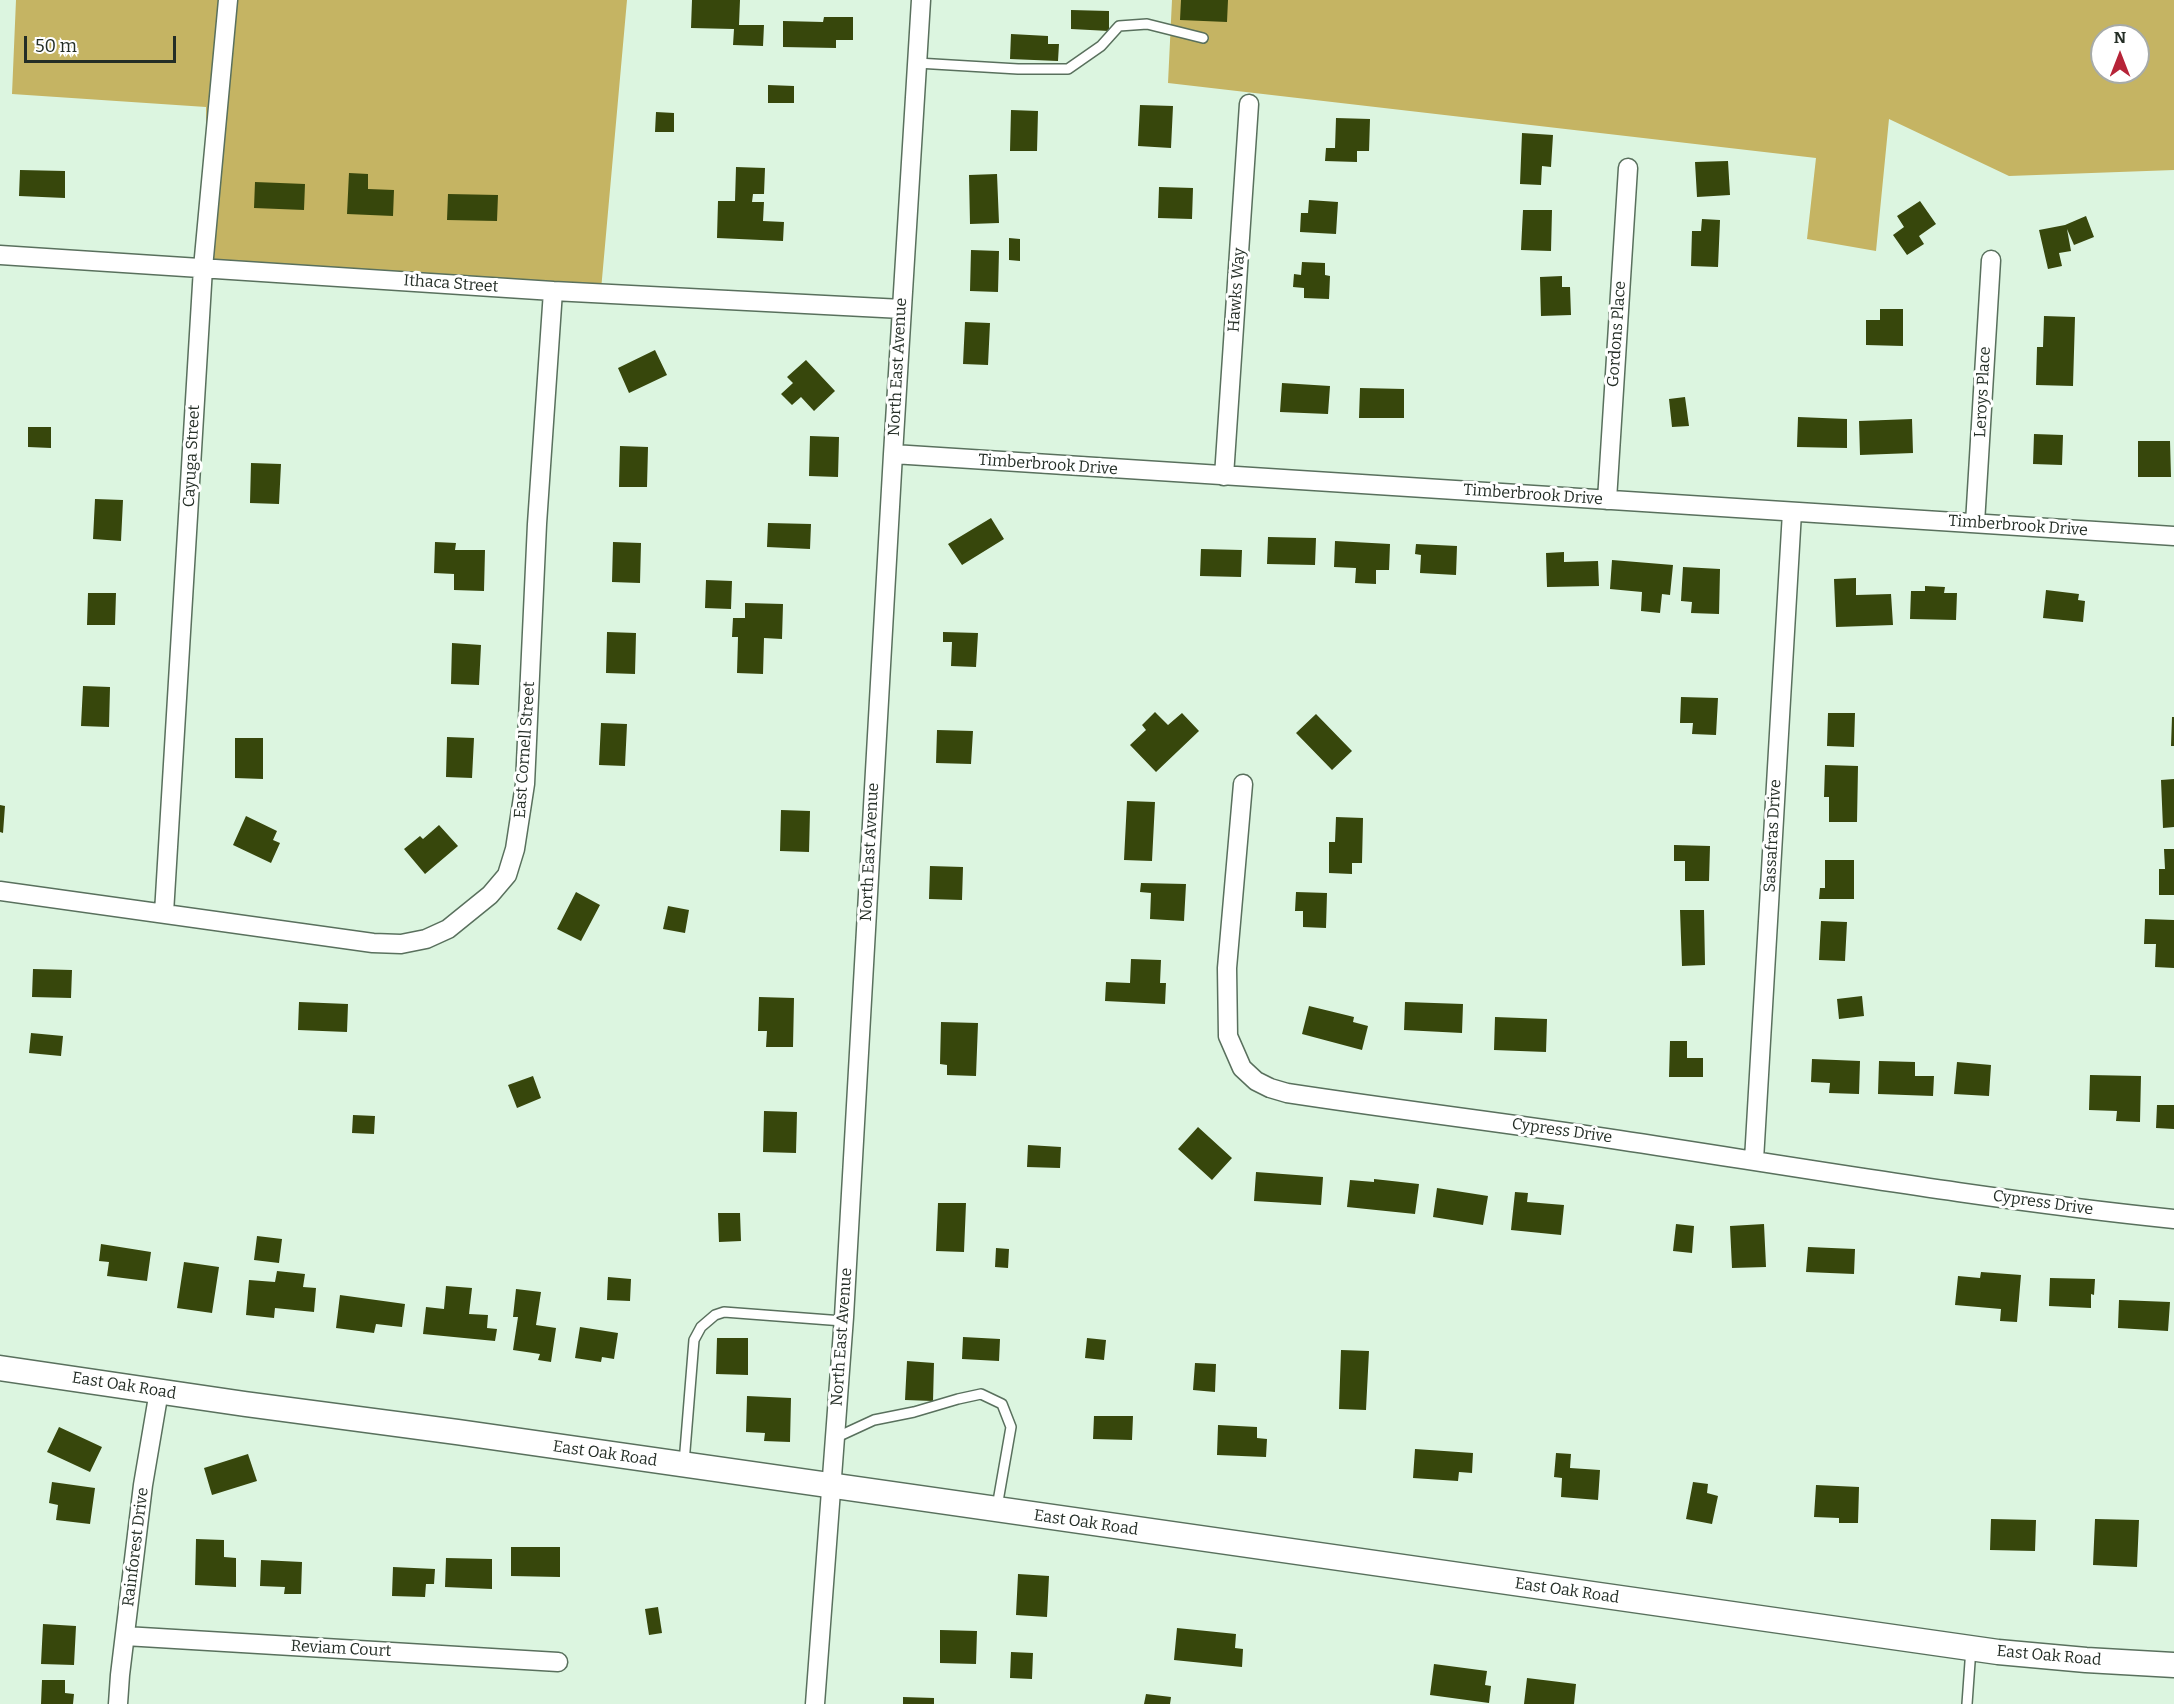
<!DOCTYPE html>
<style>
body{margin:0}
#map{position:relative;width:2174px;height:1704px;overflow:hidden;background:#dcf5e0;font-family:Bitter,serif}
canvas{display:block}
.north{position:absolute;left:2090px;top:24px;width:60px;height:60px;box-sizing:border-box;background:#fff;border:2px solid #a7aba8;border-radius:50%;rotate:0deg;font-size:16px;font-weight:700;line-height:24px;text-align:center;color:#242e26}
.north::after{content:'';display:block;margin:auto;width:21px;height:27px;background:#b62438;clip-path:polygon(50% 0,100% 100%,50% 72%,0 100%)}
.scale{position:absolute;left:24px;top:36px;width:152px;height:27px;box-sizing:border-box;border:3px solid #242e26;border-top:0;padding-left:8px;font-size:18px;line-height:21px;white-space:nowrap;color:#242e26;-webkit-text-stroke:4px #fff;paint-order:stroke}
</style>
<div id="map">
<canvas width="2174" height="1704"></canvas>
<div class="north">N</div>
<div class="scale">50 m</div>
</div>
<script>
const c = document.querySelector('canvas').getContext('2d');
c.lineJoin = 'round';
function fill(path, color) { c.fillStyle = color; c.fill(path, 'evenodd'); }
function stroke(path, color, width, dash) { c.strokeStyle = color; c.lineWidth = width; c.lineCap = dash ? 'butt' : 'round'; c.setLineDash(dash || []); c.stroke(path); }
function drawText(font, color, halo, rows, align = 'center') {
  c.font = font + ' Bitter,serif'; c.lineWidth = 6; c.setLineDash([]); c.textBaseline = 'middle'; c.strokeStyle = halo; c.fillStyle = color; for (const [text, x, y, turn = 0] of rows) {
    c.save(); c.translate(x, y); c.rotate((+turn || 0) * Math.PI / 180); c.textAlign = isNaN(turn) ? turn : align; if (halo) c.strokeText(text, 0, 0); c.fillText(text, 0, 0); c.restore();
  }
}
const forest = new Path2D(`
 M16,0h611l-26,290 -394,-22 -1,-161 -194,-13z
 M1172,0h1002v170l-165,6 -120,-57 -13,132 -69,-12 9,-81 -648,-75zM2102,36h36v36h-36z`);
const building = new Path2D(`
 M692,0h48l-1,25h25l-1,21 -30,-1 1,-16 -43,-1z
 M1181,0h47l-1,22 -47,-2z
 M1071,10l38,1v20l-38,-2z
 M824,17h29v23h-17v8l-53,-1v-26l40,1z
 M1011,34l37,2v8h11l-1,17 -48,-2z
 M768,85l26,1v17h-26z
 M1140,105l33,1 -2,42 -33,-2z
 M1011,110l27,1 -1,40h-27z
 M656,112l18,1v19h-19z
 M1336,118l34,1 -1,32h-12v11l-32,-1 1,-13h9z
 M1522,133l31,2 -2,32 -9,-1 -1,19 -21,-1z
 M1728,161l2,34 -33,2 -2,-35z
 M736,167l29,1 -1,26h-11l-1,8h12l-1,19 21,1 -1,19 -66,-3 1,-37h17z
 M20,170l45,1v27l-46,-2z
 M349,173l19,1v15l26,1 -1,26 -46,-2z
 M997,174l2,49 -29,1 -1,-49z
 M255,182l50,2 -1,26 -50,-2z
 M1159,187l34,1 -1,31 -34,-1z
 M448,194l50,1 -1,26 -50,-1z
 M1309,200l29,2 -2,32 -36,-2 1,-19h7z
 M1920,201l16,23 -17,12 5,8 -17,11 -14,-20 11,-8 -7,-11z
 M1523,210h29l-1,41 -30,-1z
 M2086,216l8,21 -20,8 -7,-16 4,22 -12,2 3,13 -14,3 -9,-39 26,-5z
 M1702,219l18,1 -2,47 -27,-1 1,-35h9z
 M1009,238l11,1v22l-11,-1z
 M971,250l28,1 -1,41 -28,-1z
 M1302,262l23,1v12l5,1 -1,23 -25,-1v-10l-11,-1 1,-13 7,1z
 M1562,276v11h8l1,28 -30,1 -1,-39z
 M1880,309h23v37l-37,-1v-25h14z
 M2044,316l31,1 -2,69 -37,-1 1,-38h6z
 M965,322l25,1 -2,42 -25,-1z
 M655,350l12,25 -38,18 -11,-25z
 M806,360l29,31 -21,20 -13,-14 -9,8 -11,-11 12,-11 -6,-6z
 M1282,383l48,3 -2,28 -48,-2z
 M1360,388l44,1v29h-45z
 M1685,397l4,29 -17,1 -3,-28z
 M1798,417l49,2v29l-50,-1z
 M1912,419l1,34 -53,2 -1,-34z
 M28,427h23v21l-23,-1z
 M2034,434l29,1 -1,30 -29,-1z
 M810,436l29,1 -1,40 -29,-1z
 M2138,441h32l1,36h-33z
 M620,446l28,1 -1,40h-28z
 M251,463l30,1 -2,40 -29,-1z
 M95,499l28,1 -2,41 -28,-2z
 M991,518l13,21 -42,26 -14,-21z
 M768,523l43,1 -1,25 -43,-2z
 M1268,537l48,1 -1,27 -48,-1z
 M1335,541l55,3 -1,26h-13v14l-21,-1 1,-15 -22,-1z
 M435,542l21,1 -1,7h30l-1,41 -30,-1v-16l-20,-1z
 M613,542l28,1 -1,40 -28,-1z
 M1416,544l41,2 -1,29 -36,-2 1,-18 -6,-1z
 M1201,549l41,1 -1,27 -41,-1z
 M1564,552v10l34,-1 1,25 -52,1 -1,-34z
 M1612,560l61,5 -3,30 -8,-1 -2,19 -19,-2 1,-19 -32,-3z
 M1683,567l37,2 -1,45 -28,-1 1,-11 -11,-1z
 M1856,578v17l35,-1 2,31 -57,2 -2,-48z
 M706,580l26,1 -1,28 -26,-1z
 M1925,586l20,1 -1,6h13l-1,27 -46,-1 1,-28h14z
 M2046,590l33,4 -1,6 7,1 -2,21 -40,-4z
 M88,593h28l-1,32h-28z
 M745,603l38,1 -1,35 -18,-1 -1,36 -26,-1 1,-36h-6l1,-19h12z
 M607,632l29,1 -1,41 -29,-1z
 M943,632l35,1 -2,34 -25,-1 1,-24h-9z
 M452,643l29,2 -2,40 -28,-1z
 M83,686l27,1 -1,40 -28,-1z
 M1681,697l37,1 -2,37 -24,-1 1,-11h-13z
 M1155,712l13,13 14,-12 17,18 -43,41 -26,-27 16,-15 -4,-5z
 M1828,713h27l-1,34 -27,-1z
 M1316,714l36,37 -20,19 -36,-37z
 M2172,717h2v29h-3z
 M601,723l26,1 -2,42 -26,-1z
 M937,730l36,1 -2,33 -35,-1z
 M447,737l27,1 -2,40 -26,-1z
 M235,738h28v41l-28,-1z
 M1825,765l33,1 -1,56h-28v-25h-5z
 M2174,779v48l-11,1 -2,-48z
 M1127,801l28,1 -3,59 -28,-1z
 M0,805l5,1 -2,27 -3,-1z
 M781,810l29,1 -1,41 -29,-1z
 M246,816l31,15 -4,9 7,3 -9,20 -38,-18z
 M1336,817l27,1 -1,45h-10v11l-23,-1v-31h6z
 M439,825l19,21 -33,28 -21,-25 16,-13 3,3z
 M1674,845l36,1 -1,35h-24v-20h-11z
 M2164,849h10v46h-15v-26h6z
 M1825,860h29v39h-35l1,-11h5z
 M930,866l33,1 -1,33 -33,-1z
 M1141,883l45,1 -2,37 -34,-2 1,-26 -11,-1z
 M576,892l24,13 -19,36 -24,-12z
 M1296,892l31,1 -1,35 -23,-1v-16h-8z
 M668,906l21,4 -4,23 -22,-4z
 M1680,910h24l1,55 -23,1z
 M2145,919l29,1v48l-19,-1 1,-23h-12z
 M1821,921l26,1 -2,39 -26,-1z
 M1131,959l30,1 -1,23h6l-1,21 -60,-3 1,-19 24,1z
 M33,969l39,1 -1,28 -39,-1z
 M1862,996l2,20 -25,3 -2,-20z
 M759,997l35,1 -1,49h-27l1,-16h-9z
 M299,1002l49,2 -1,28 -49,-2z
 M1405,1002l58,2 -1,29 -58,-3z
 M1309,1006l45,11 -1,5 15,4 -6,24 -60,-16z
 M1495,1017l52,2 -1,33 -52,-2z
 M941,1022l37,1 -2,53 -29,-1v-10l-7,-1z
 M31,1033l32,3 -2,20 -32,-3z
 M1670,1041h17v17h16v19h-34z
 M1812,1059l48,2 -1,33 -30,-1 1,-10 -19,-1z
 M1879,1061l36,1v14h19l-1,20 -55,-2z
 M1957,1062l34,3 -2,31 -35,-2z
 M2090,1075l51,1 -1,46 -24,-1 1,-10 -28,-1z
 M533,1076l8,22 -24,10 -9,-23z
 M2157,1105h17v24l-18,-1z
 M764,1111l33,1 -1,41 -33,-1z
 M353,1115l22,1 -1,18 -22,-1z
 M1198,1127l34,31 -20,22 -34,-31z
 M1028,1145l33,2 -1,21 -33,-1z
 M1256,1172l67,5 -2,28 -67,-4z
 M1374,1179l45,5 -4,30 -68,-7 3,-27 24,2z
 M1437,1188l51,8 -5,29 -50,-8z
 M1515,1192l13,1 -1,9 37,3 -3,30 -50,-5z
 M938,1203h28l-2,49 -28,-1z
 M718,1213h22l1,28 -22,1z
 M1676,1224l18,2 -2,27 -19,-2z
 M1764,1224l2,43 -34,1 -2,-42z
 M257,1236l25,3 -3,24 -25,-3z
 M101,1244l50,8 -4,29 -40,-5 2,-14 -10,-1z
 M1808,1247l47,2 -1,25 -48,-2z
 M996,1248l13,1 -1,19 -13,-1z
 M184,1262l35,5 -7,46 -35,-5z
 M277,1271l28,3 -2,13 13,1 -2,24 -39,-4 -1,10 -28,-3 3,-35 26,2z
 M1981,1272l40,3 -4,47 -17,-1 1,-12 -46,-4 3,-29 22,2z
 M608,1277l23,2 -1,22 -23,-1z
 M2050,1278l45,1 -1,16 -3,-1v14l-42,-2z
 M446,1286l26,2 -3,26 19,1 -1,13 10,1 -2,12 -72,-7 3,-27 18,2z
 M516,1289l25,3 -5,33 20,3 -5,34 -13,-2 2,-6 -27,-4 5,-33h-5z
 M340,1295l65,9 -3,23 -26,-3 -2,9 -38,-5z
 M2119,1300l51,2 -2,29 -50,-3z
 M580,1327l38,6 -4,26 -12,-2 -1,5 -26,-4z
 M963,1337l37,2 -1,22 -37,-2z
 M717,1338h31v37l-32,-1z
 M1087,1338l19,2 -2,20 -19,-2z
 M1341,1350l28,1 -3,59 -27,-1z
 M907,1361l27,2 -1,38 -28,-1z
 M1195,1363l21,1 -1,28 -22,-2z
 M747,1396l44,2 -1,44 -26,-1 1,-8 -19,-1z
 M1094,1416h39l-1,24 -39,-1z
 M1218,1425l39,2v11l10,1 -1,18 -49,-2z
 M59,1427l43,20 -12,25 -43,-20z
 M1415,1449l58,4 -1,20 -13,-1 -1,9 -45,-3z
 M1556,1453l15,1 -1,14 30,2 -2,30 -37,-3 1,-19 -8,-1z
 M248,1454l9,27 -45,14 -8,-27z
 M52,1482l43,6 -5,36 -34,-4 2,-15 -9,-2z
 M1693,1482l15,2 -1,9 11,3 -6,28 -26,-5z
 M1816,1485l43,2 -1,36h-19v-5l-25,-1z
 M1991,1519l45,1 -1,31 -45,-1z
 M2095,1519l44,1 -2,47 -44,-2z
 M196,1539l28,1v17l12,1v29l-41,-2z
 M511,1547h49v30l-49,-1z
 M446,1558l46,1v30l-47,-2z
 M261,1560l41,2 -1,32h-17l1,-7 -25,-1z
 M393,1567l42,2 -1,15h-8l-1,13 -33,-1z
 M1018,1574l31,2 -2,41 -31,-2z
 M658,1607l4,26 -13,2 -4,-26z
 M43,1624l33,2 -2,39 -33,-1z
 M1177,1628l59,6 -1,14 8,1 -1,18 -68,-7z
 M940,1630l37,1 -1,33 -36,-1z
 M1011,1652l22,1 -1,26 -22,-1z
 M1434,1664l53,7 -2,14 6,1 -2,17 -59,-8z
 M1527,1678l49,6 -2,20h-50z
 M42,1680h23v13l9,1 -1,10h-32z
 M1146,1694l25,3 -1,7h-26z
 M903,1697l31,1v6h-31z`);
const service = new Path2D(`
 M917,63l101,6h50l33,-23 18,-20 28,-2 56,14
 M835,1438l39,-18 40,-8 44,-13 23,-5 21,10 9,23 -14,80
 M684,1463l10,-123 7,-13 14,-12 9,-3 119,9
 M1967,1704l4,-56`);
const minor = new Path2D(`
 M0,255l553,36 349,18
 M893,454l1281,82
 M1224,476l25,-372
 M1607,500l21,-332
 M1975,523l16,-263
 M1243,784l-16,184 1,68 14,32 14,13 14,7 17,5c111,17 221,30 332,47 184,28 369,60 555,79
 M0,891l373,52 28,1 25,-5 22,-10 42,-34 17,-20 8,-26 10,-65 12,-260 16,-233
 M164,913l39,-645 25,-268
 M1754,1160l38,-648
 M125,1636l433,26
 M118,1704l2,-29 23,-190 16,-94
 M815,1704l29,-387 49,-863 28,-454`);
const tertiary = new Path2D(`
 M0,1368l245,36 212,28 1541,220 88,8 88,5`);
const streetNames = [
 ["Ithaca Street",451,284,4],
 ["Hawks Way",1237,290,-86],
 ["Gordons Place",1617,334,-86],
 ["North East Avenue",898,367,-87],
 ["Leroys Place",1983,392,-87],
 ["Cayuga Street",192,456,-87],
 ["Timberbrook Drive",1048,465,4],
 ["Timberbrook Drive",1533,495,4],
 ["Timberbrook Drive",2018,526,4],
 ["East Cornell Street",525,750,-86],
 ["Sassafras Drive",1773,836,-87],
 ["North East Avenue",870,852,-87],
 ["Cypress Drive",1562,1131,8],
 ["Cypress Drive",2043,1203,8],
 ["North East Avenue",842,1337,-86],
 ["East Oak Road",124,1386,9],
 ["East Oak Road",605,1454,8],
 ["East Oak Road",1086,1523,8],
 ["Rainforest Drive",136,1547,-83],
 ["East Oak Road",1567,1591,8],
 ["Reviam Court",341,1649,3],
 ["East Oak Road",2049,1656,5]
];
fill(forest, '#c5b463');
fill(building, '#37470c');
stroke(service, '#59705d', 12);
stroke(minor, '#59705d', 21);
stroke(tertiary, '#59705d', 27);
stroke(service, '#fff', 9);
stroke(minor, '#fff', 18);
stroke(tertiary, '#fff', 24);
drawText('16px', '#242e26', '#fff', streetNames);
</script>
